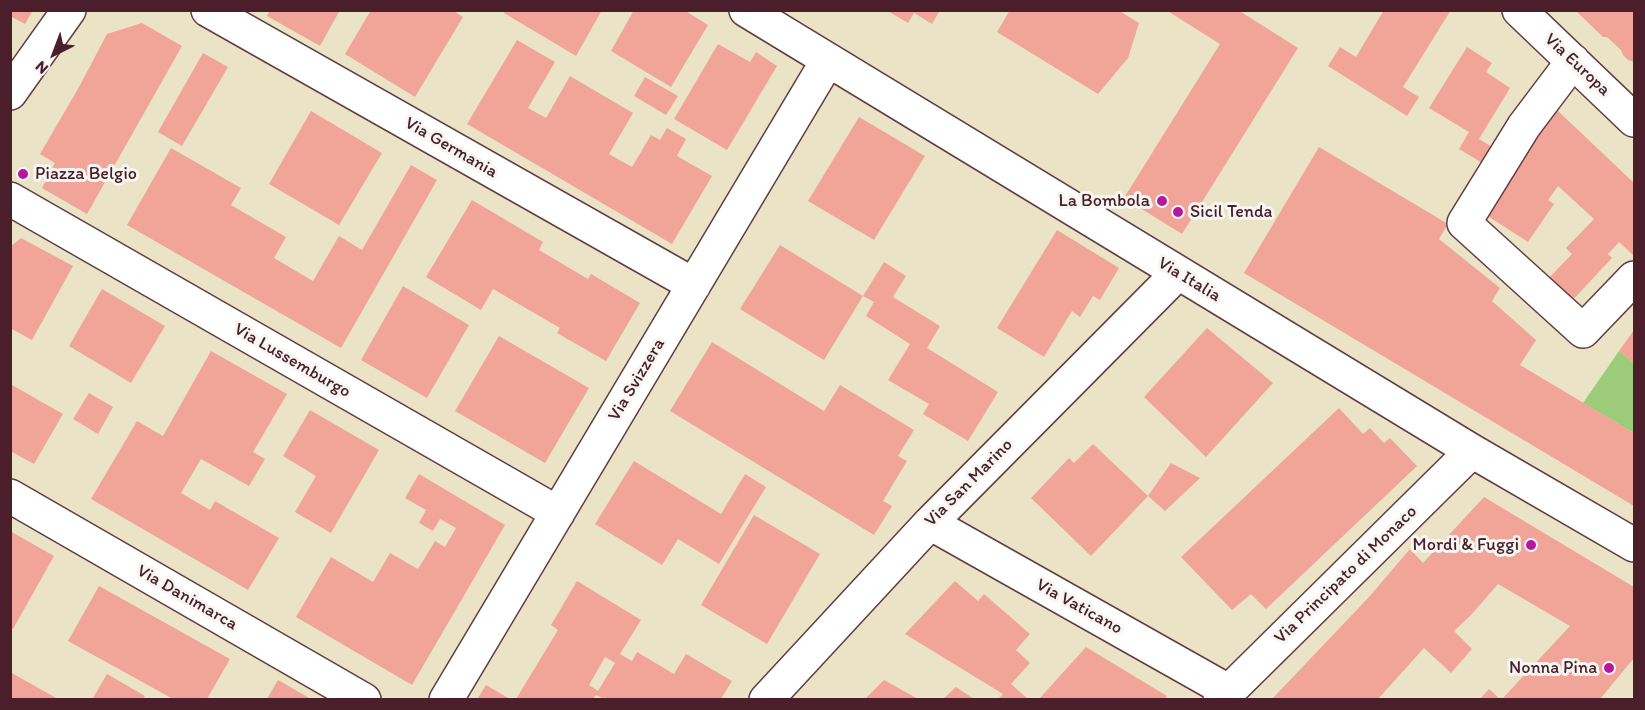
<!DOCTYPE html>
<style>
body{margin:0}
#map{position:relative;width:1645px;height:710px;overflow:hidden;background:#ebe3c6;font-family:Itim,sans-serif}
canvas{display:block}
.frame{position:absolute;inset:0;border:12px solid #4a1f2b;pointer-events:none}
.north{position:absolute;left:24px;top:24px;width:60px;height:60px;-webkit-text-stroke:4px #f6f6f2;paint-order:stroke;rotate:222deg;font-size:16px;font-weight:700;line-height:24px;text-align:center;color:#4a1f2b}
.north::after{content:'';display:block;margin:auto;width:21px;height:27px;background:#4a1f2b;clip-path:polygon(50% 0,100% 100%,50% 72%,0 100%)}
</style>
<div id="map">
<canvas width="1645" height="710"></canvas>
<div class="frame"></div>
<div class="north">N</div>
</div>
<script>
const c = document.querySelector('canvas').getContext('2d');
c.lineJoin = 'round';
function fill(path, color) { c.fillStyle = color; c.fill(path, 'evenodd'); }
function stroke(path, color, width, dash) { c.strokeStyle = color; c.lineWidth = width; c.lineCap = dash ? 'butt' : 'round'; c.setLineDash(dash || []); c.stroke(path); }
function drawText(font, color, halo, rows, align = 'center') {
  c.font = font + ' Itim,sans-serif'; c.lineWidth = 6; c.setLineDash([]); c.textBaseline = 'middle'; c.strokeStyle = halo; c.fillStyle = color; for (const [text, x, y, turn = 0] of rows) {
    c.save(); c.translate(x, y); c.rotate((+turn || 0) * Math.PI / 180); c.textAlign = isNaN(turn) ? turn : align; if (halo) c.strokeText(text, 0, 0); c.fillText(text, 0, 0); c.restore();
  }
}
const green = new Path2D(`
 M1619,351l15,12v70l-51,-30z`);
const building = new Path2D(`
 M10,10h23l-8,14 -15,-8z
 M270,10h70l-20,36 -53,-30z
 M371,10h81l11,7 -48,80 -70,-43z
 M506,10h96l-26,46 -72,-43z
 M634,10h50l24,15 -37,62 -60,-36z
 M886,10h54l-8,14 -18,-11 -6,10z
 M1010,10h108l21,13 -11,35 -30,36 -101,-62z
 M1166,10h72l60,38 -116,186 -58,-36 96,-154z
 M1384,10h67l-48,77 16,10 -12,19 -79,-50 12,-19 16,10z
 M1575,10h59v52l-6,-2 -5,-5 -2,-5 -14,-13h-4z
 M142,23l40,23 -95,168 -45,-26 13,-25 -15,-9 39,-67 28,-53z
 M517,40l38,22 -27,46 18,10 24,-42 63,37 -24,41 23,13 19,-32 9,5 7,-12 19,11 -9,17 35,20 -40,68 -205,-120z
 M718,44l32,18 6,-10 21,14 -50,84 -53,-31z
 M1467,47l25,16 -6,9 24,16 -31,51 15,9 -10,16 -25,-15 10,-17 -40,-24z
 M203,53l25,14 -46,79 -24,-14z
 M645,77l33,19 -12,19 -32,-19z
 M1557,110l77,73v73l-15,-14 -11,12 4,4 -44,47 -24,-22 28,-29 -6,-6 28,-29 -36,-33 -10,14 6,4 -26,38 -45,-29 51,-81z
 M311,111l71,42 -43,72 -70,-41z
 M859,117l66,39 -51,84 -66,-39z
 M1319,147l129,77 -9,15 61,49 -8,13 44,39 -16,25 114,68v73l-390,-233z
 M171,148l70,40 -10,17 55,32 -12,21 39,23 26,-45 23,14 49,-85 26,15 -96,168 -214,-123z
 M472,200l71,42 -4,8 49,29 3,-5 49,29 -34,58 -49,-28 3,-5 -67,-39 -12,21 -55,-33z
 M1057,230l62,38 -19,32 -7,-4 -13,21 -8,-6 -28,46 -47,-29z
 M21,238l52,28 -41,74 -22,-12v-81z
 M780,245l83,51 -39,64 -84,-51z
 M884,262l22,14 -13,21 47,29 -13,22 71,44 -30,49 -45,-27 6,-10 -41,-24 22,-36 -44,-28 8,-14 -11,-6z
 M403,286l66,39 -42,73 -66,-38z
 M102,289l63,37 -34,57 -62,-37z
 M1207,328l66,55 -67,74 -62,-60z
 M1634,330v33l-15,-12z
 M499,336l90,52 -44,75 -90,-52z
 M712,342l112,69 16,-26 74,45 -16,26 9,5 -24,40 9,5 -18,29 -204,-124z
 M211,351l76,43 -34,58 12,7 -16,27 -48,-27 -20,34 29,17 5,-9 64,37 -31,52 -157,-91 46,-78 26,15z
 M12,385l51,29 -29,50 -24,-13v-63z
 M89,393l24,14 -15,27 -25,-15z
 M1339,408l24,26 7,-6 14,15 6,-5 27,28 -151,143 -15,-15 -19,16 -51,-53z
 M310,410l69,40 -48,83 -36,-21 21,-36 -33,-20z
 M1093,444l55,52 23,-33 29,15 -35,33 -17,-15 -57,60 -60,-58 38,-40 5,5z
 M634,461l87,53 24,-40 21,13 -47,77 -41,-25 -16,26 -67,-41z
 M419,474l86,51 -93,160 -116,-68 35,-60 42,25 17,-29 28,16 17,-28 10,6 11,-19 -16,-9 -7,12 -14,-8 7,-13 -21,-12z
 M1484,497l150,90v71l-34,41h-98l68,-73 -72,-42 -26,30 -18,17 18,18 -21,24 -27,-25 -46,51h-106l97,-102 41,-48 13,14z
 M754,515l66,39 -53,90 -66,-39z
 M10,531l44,25 -41,73 -3,-1z
 M577,581l64,39 -21,34 12,7 5,-9 37,22 12,-20 46,27 -11,18h-117l-8,-4 -3,4h-77l42,-69 -7,-5zM605,657l10,6 -17,28 -9,-6z
 M955,581l23,20 6,-7 46,40 -14,16 14,13 -19,21 17,15h-30l5,-5 -98,-60z
 M99,586l131,73 -23,40h-34l-105,-58z
 M1086,647l81,49 -2,3h-126z
 M10,672l48,27h-48z
 M107,674l38,22 -2,3h-47l-3,-1z
 M278,680l33,19h-44z
 M884,680l34,19h-53z
 M486,685l24,14 -32,-1z
 M956,687l18,12h-31z
 M1489,689l11,10h-20z`);
const minor = new Path2D(`
 M208,10l486,275
 M746,10l726,441 162,94
 M1519,10l115,110
 M1573,61l-49,65 -60,97 119,108 51,-53
 M10,93l59,-83
 M10,199l548,314
 M10,496l354,204
 M930,523l298,168
 M446,700l382,-640
 M766,700l164,-177 248,-250
 M1220,700l252,-249`);
const markers = [
 [23,174,6,"#b5179e"],
 [1162,201,6,"#b5179e"],
 [1178,212,6,"#b5179e"],
 [1531,545,6,"#b5179e"],
 [1609,668,6,"#b5179e"]
];
const streetNames = [
 ["Via Europa",1577,65,43],
 ["Via Germania",451,148,30],
 ["Via Italia",1189,280,31],
 ["Via Lussemburgo",292,361,30],
 ["Via Svizzera",637,380,-59],
 ["Via San Marino",969,483,-45],
 ["Via Principato di Monaco",1346,575,-44],
 ["Via Danimarca",187,598,30],
 ["Via Vaticano",1079,607,29]
];
const poiNames = [
 ["Piazza Belgio",35,174,"left"],
 ["La Bombola",1150,201],
 ["Sicil Tenda",1190,212,"left"],
 ["Mordi & Fuggi",1519,545],
 ["Nonna Pina",1597,668]
];
fill(green, '#9ccb7a');
fill(building, '#f1a599');
stroke(minor, '#623c42', 36);
stroke(minor, '#fff', 33);
for (const [x, y, r, color] of markers) { const dot = new Path2D(); dot.arc(x, y, r, 0, 2 * Math.PI); c.fillStyle = color; c.fill(dot); stroke(dot, '#f6f6f2', 2); }
drawText('18px', '#4a1f2b', '#f6f6f2', streetNames);
drawText('18px', '#4a1f2b', '#f6f6f2', poiNames, 'right');
</script>
